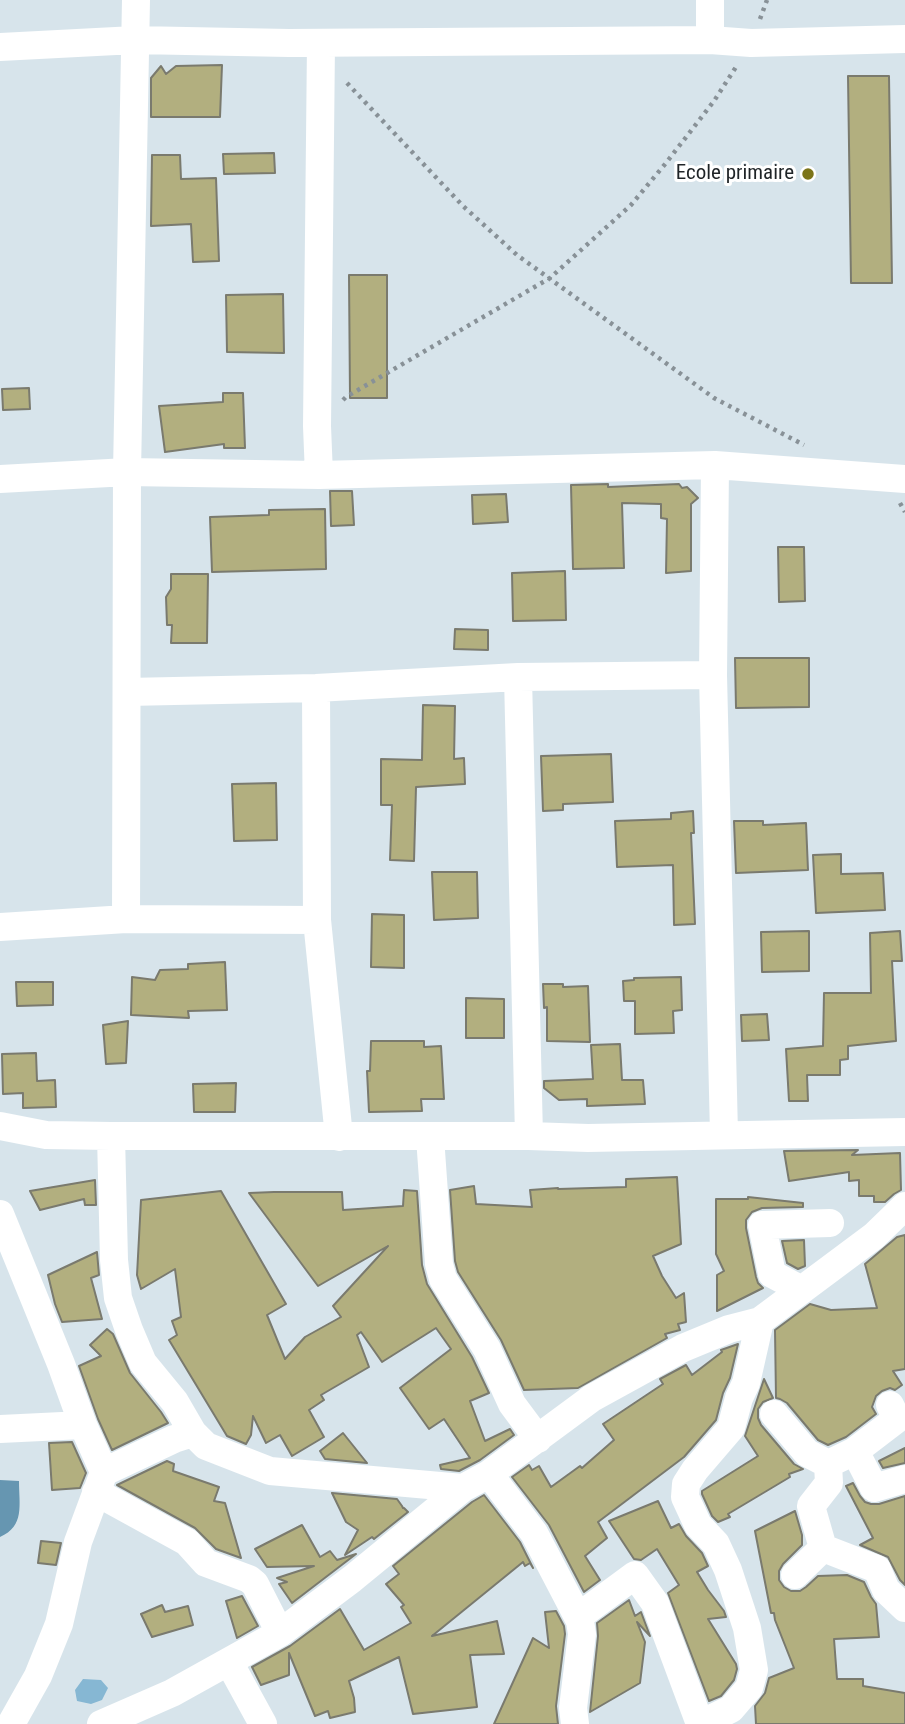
<!DOCTYPE html>
<style>
body{margin:0}
canvas{display:block;background:#d7e4eb}
</style>
<canvas width="905" height="1724"></canvas>
<script>
const c = document.querySelector('canvas').getContext('2d');
c.lineJoin = 'round';
function fill(path, color) { c.fillStyle = color; c.fill(path, 'evenodd'); }
function stroke(path, color, width, dash) { c.strokeStyle = color; c.lineWidth = width; c.lineCap = dash ? 'butt' : 'round'; c.setLineDash(dash || []); c.stroke(path); }
function drawText(font, color, halo, rows, align = 'center') {
  c.font = font + ' "Roboto Condensed",sans-serif'; c.lineWidth = 6; c.setLineDash([]); c.textBaseline = 'middle'; c.strokeStyle = halo; c.fillStyle = color; for (const [text, x, y, turn = 0] of rows) {
    c.save(); c.translate(x, y); c.rotate((+turn || 0) * Math.PI / 180); c.textAlign = isNaN(turn) ? turn : align; if (halo) c.strokeText(text, 0, 0); c.fillText(text, 0, 0); c.restore();
  }
}
const forest = new Path2D(`
 M83,1679l18,1 7,8 -6,12 -11,4 -14,-3 -2,-11z`);
const water = new Path2D(`
 M0,1480l19,1c0,24 6,45 -19,56z`);
const building = new Path2D(`
 M222,65l-2,52h-69v-39l10,-12 5,8 10,-8z
 M848,76h41l3,207h-41z
 M274,153l1,20 -51,1 -1,-20z
 M152,155h28l1,24 35,-1 3,83 -26,1 -2,-38 -40,2z
 M349,275h38v123h-37z
 M283,294l1,59 -57,-1 -1,-57z
 M29,388l1,21 -27,1 -1,-21z
 M223,393h20l2,55h-21v-4l-59,8 -6,-46 64,-4z
 M608,484v3l71,-3 3,4 5,-1 11,11 -7,6v67l-25,2 1,-54 -6,-1v-14l-39,-1 2,65 -51,1 -2,-84z
 M330,491h22l2,34 -23,1z
 M506,494l2,28 -35,2 -1,-29z
 M325,509l1,60 -114,3 -2,-55 59,-2v-5z
 M778,547h26l1,54 -26,1z
 M565,571l1,49 -53,1 -1,-48z
 M171,574h37l-1,69h-36l1,-18h-5l-1,-28 5,-8z
 M455,629l33,1v20l-34,-1z
 M735,658h74v49l-73,1z
 M423,705l32,1 -1,53 10,-1 1,26 -49,3 -2,74 -24,-1 2,-55h-11v-46l41,1z
 M611,754l2,48 -50,2v6l-20,1 -2,-55z
 M276,783l1,57 -43,1 -2,-57z
 M693,811l1,22h-3l4,91 -21,1 -1,-60 -56,2 -2,-46 56,-2v-6z
 M734,821h29v4l43,-2 2,47 -72,3z
 M841,854v20l42,-1 2,37 -69,3 -3,-58z
 M432,872h45l1,46 -44,2z
 M372,914l32,1v53l-33,-1z
 M809,931v40l-47,1 -1,-40z
 M900,931l2,30h-10l4,80 -48,5v13l-8,1v15h-33l1,26h-19l-3,-52 37,-3 1,-53h47l-1,-60z
 M225,962l2,48 -39,1 1,7 -58,-3 1,-38 23,3 5,-10 28,-1v-5z
 M681,977l1,33 -9,1 1,22 -39,1v-33h-11l-1,-20 11,-1v-2z
 M16,982h37v23l-36,1z
 M543,984h20v3l25,-1 2,56 -43,-1v-34l-3,1z
 M466,998l38,1v39h-38z
 M767,1014l2,26 -27,1 -1,-26z
 M128,1021l-2,42 -20,1 -3,-39z
 M371,1041h53v6l17,-1 3,53h-23l1,12 -53,1 -2,-41h3z
 M620,1044l2,36h21l2,24 -58,2v-7l-28,1 -15,-12v-7l49,-2 -2,-34z
 M36,1053l1,28 18,-1 1,27 -33,1v-15l-20,1 -1,-40z
 M236,1083l-1,29h-41l-1,-28z
 M858,1150l-6,5 48,-2 1,37 -7,4 -9,8h-11v-6h-15v-16l-10,1v-9l-60,9 -5,-30z
 M677,1177l4,67 -28,12 9,20 14,22 8,-5 2,29 -8,2 2,6 -15,4 2,4 -89,50 -54,2 -23,-50 -43,-68 -3,-11 -5,-71 24,-4 2,18 56,3 -2,-17 28,-2v1l68,-2v-8z
 M95,1180l1,25h-11l-1,-6 -44,11 -10,-19z
 M404,1190l13,1 5,74 5,19 45,73 17,36 -19,8 15,40 25,-12 4,6 -34,25 -21,11 -18,-2 -1,-4 30,-7 -26,-39 -15,10 -29,-41 51,-39 -15,-21 -54,34 -21,-30 -4,3 12,32 -48,28 3,5 -15,10 15,27 -32,19 -12,-21 -14,8 -13,-27 -2,19 -5,9 -19,-8 -58,-96 8,-5 -5,-14 9,-4 -6,-48 -34,20 -4,-14 4,-75 80,-9 65,113 -19,11 18,44 20,-22 36,-20 -8,-11 55,-60 -70,40 -69,-93 25,-1h68l1,18 60,-4z
 M748,1197l55,6v4l-41,1 -10,4 -6,8v8l10,49 2,6 5,5 -46,23v-36l7,-4 -8,-17v-55h32z
 M905,1235v134l-12,2 9,14 -7,5 -5,-2 -8,3 -6,5 -4,11 4,7 -30,23 -18,8 -10,-5 -31,-37 -7,-4 -4,-1 -1,-68 35,-26 21,6 46,-2 -12,-44 32,-27z
 M804,1240l1,26 -7,3 -11,-6 -5,-22z
 M97,1252l2,23 -8,3 11,41 -40,3 -7,-18 -7,-29z
 M107,1329l6,5 17,39 31,39 7,11 -56,27 -14,-31 -19,-53 22,-10 -11,-11z
 M738,1344l-8,34 -7,15 -7,27 -32,37 -86,65 9,16 -22,18 15,24 -16,12 -35,-67 -37,-48 17,-12 3,5 7,-4 12,21 29,-21 2,2 32,-28 -11,-16 60,-40 -3,-5 26,-14 6,10 30,-23 -1,-2z
 M764,1379l9,19 -10,4 -5,7v9l3,7 33,39 9,5 -14,5 1,3 -62,37 2,3 -12,5 -6,-6 -10,-22v-3l56,-35 -13,-20z
 M343,1433l24,30 -42,-4 -5,-8z
 M72,1442l14,31 -6,15 -28,2 -3,-47z
 M905,1448v15l-22,5 -4,-7z
 M167,1461l7,3 -1,7 46,16 -5,14 11,2 16,55 -25,-9 -21,-21 -78,-43z
 M853,1483l7,13 5,6 6,2h8l26,-8v89l-5,-5 -12,-23 -28,-12 13,-7 -27,-52z
 M332,1493l65,6 5,7 1,2h1l4,4 -34,27 -2,-2 -27,18 13,-25 -12,-8z
 M484,1495l36,47 13,26 -3,-5 -5,3 -2,-4 -91,74 65,-15 7,33 -34,1 7,52 -64,7 -14,-57 -50,24 5,17 1,14 -25,6 -2,-7 -13,5 -26,-63v22l-28,10 -9,-18 38,-21 50,-37 24,41 47,-27 -10,-16 3,-2 -18,-21 13,-10 -6,-8 79,-64z
 M658,1501l13,27 8,-4 7,12 16,17 6,13 -11,6 11,18 16,21 2,6 -18,2 28,45 1,5 -3,11 -13,16 -12,5 -41,-108 11,-8 -22,-36 -16,11 -7,-1 -25,-38z
 M795,1511l7,24v10l-19,19 -4,7v9l5,7 7,4h9l6,-4 12,-11 29,-1 17,7 7,15 5,7 3,33 -45,2 3,40h26v7l42,7v31h-149l-1,-18 10,-13 4,-15 25,-10 -19,-48 -1,-7h-3l-16,-82z
 M302,1525l18,32 10,-6 7,9 19,-6 -64,49 -13,-19 8,-2 -10,-4 37,-12 -47,1 -12,-18z
 M41,1541l20,2 -5,22 -18,-2z
 M242,1596l16,30 -21,12 -11,-37z
 M629,1600l6,16 6,-4 9,24 -13,-14 8,20 -5,41 -50,29 8,-76 -1,-13z
 M162,1605l3,7 23,-6 5,19 -41,12 -11,-23z
 M556,1611l8,15 1,8 -9,72 2,18h-64l39,-86 16,10 -4,-36z`);
const path = new Path2D(`
 M760,19l7,-19
 M347,83l116,123 54,49 197,143 90,47
 M343,400l3,-3 204,-119 81,-73 35,-42 48,-62 22,-34
 M900,503l5,9`);
const minor = new Path2D(`
 M710,40v-40
 M0,47l135,-7 154,3 421,-3 41,3 154,-4
 M715,465l-2,210 11,459
 M319,475l-2,-49 4,-383
 M0,479l127,-7 192,3 396,-10 190,14
 M518,677l11,459
 M316,688l1,232 22,217
 M127,692l189,-4 202,-11 195,-2
 M126,919l1,-447 9,-472
 M0,927l126,-8 191,1
 M0,1126l46,9 65,1h418l59,2 317,-6
 M111,1136l3,124 4,38 11,32 14,33 32,39 18,31
 M430,1137l9,127 4,15 44,70 25,55 26,35
 M0,1214l61,150 22,61 21,47 -26,70 -19,82 -21,52 -27,48
 M802,1290l-30,-16 -10,-49 68,-2
 M774,1414l33,39 21,11 27,-13 42,-32 -7,-14
 M0,1429l83,-4
 M855,1451l19,37 31,-9
 M104,1472l70,-33 19,-6 13,13 64,25 193,17
 M489,1474l45,59 46,88 2,13 -9,74 2,16
 M96,1492l91,50 19,21 43,16 6,5 25,49
 M823,1548l-12,-42 18,-23 -1,-19
 M795,1575l28,-27 54,21 9,21 19,18
 M578,1617l57,-42 20,28 45,121 31,-15 18,-21 5,-18 -7,-42 -19,-58 -12,-26 -18,-19 -13,-28 1,-13 9,-14 36,-42 8,-30 7,-15 14,-62
 M229,1662l34,62
 M101,1724l71,-31 108,-60 72,-54 111,-91 26,-14 103,-76 91,-50 46,-19 31,-8 114,-85 31,-30`);
const markers = [
 [808,174,7,"#7c7519"]
];
const poiNames = [
 ["Ecole primaire",794,174]
];
fill(forest, '#86b7d3');
fill(water, '#6696b1');
fill(building, '#b2af7f');
stroke(building, '#7a7a6e', 2);
stroke(path, '#889197', 4.5, [3.5, 5]);
stroke(minor, '#fff', 28);
for (const [x, y, r, color] of markers) { const dot = new Path2D(); dot.arc(x, y, r, 0, 2 * Math.PI); c.fillStyle = color; c.fill(dot); stroke(dot, '#fff', 2.5); }
drawText('21px', '#1f2427', '#fff', poiNames, 'right');
</script>
